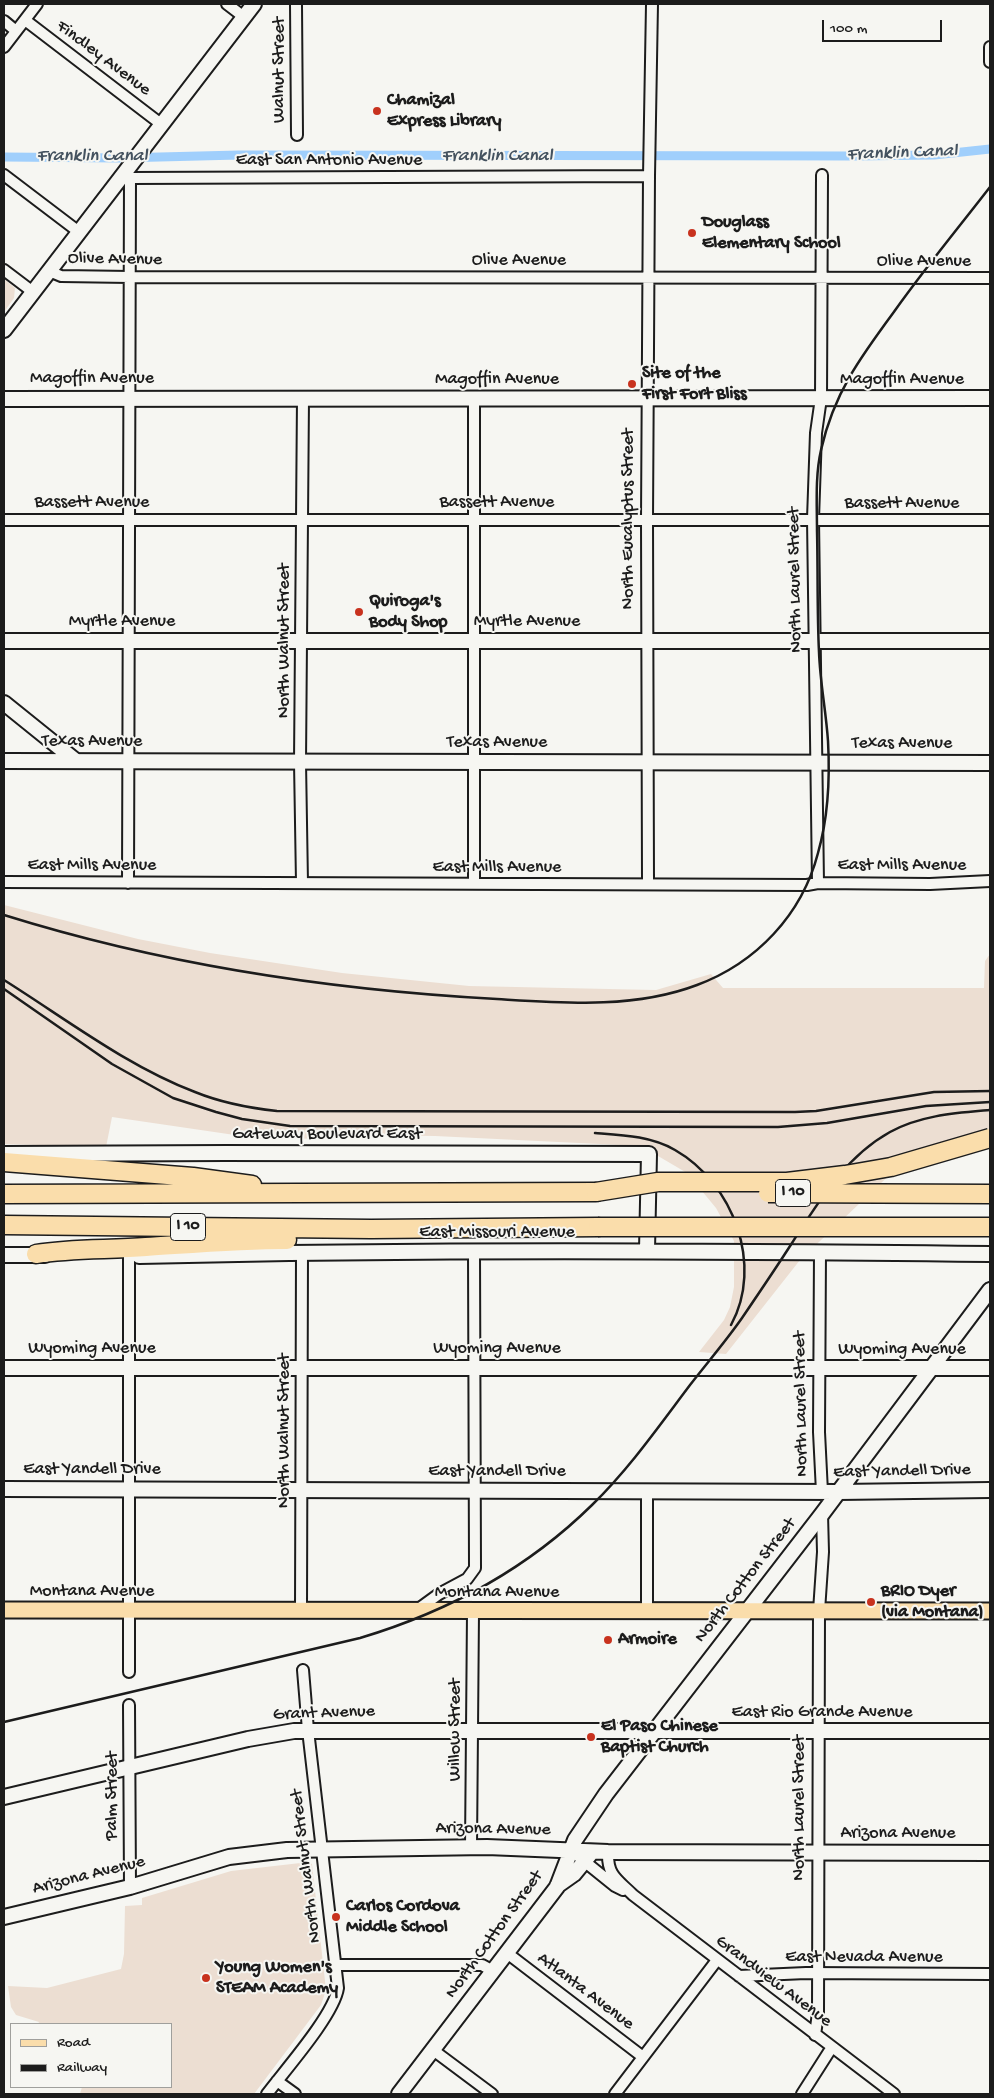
<!DOCTYPE html>
<style>
body{margin:0}
#map{position:relative;width:994px;height:2098px;overflow:hidden;background:#f6f6f2;font-family:"Gochi Hand",sans-serif}
canvas{display:block}
.frame{position:absolute;inset:0;border:5px solid #1c1c1c;pointer-events:none}
.legend{position:absolute;left:10px;top:2023px;width:162px;height:65px;box-sizing:border-box;background:#f6f6f2;border:1px solid #9f9f9c;margin:0;padding:6px 9px;list-style:none;font-size:15px;color:#1c1c1c}
.legend li{display:flex;align-items:center;gap:10px;height:25px}
.legend b{width:25px;border:1px solid #9f9f9c}
.scale{position:absolute;left:822px;top:20px;width:120px;height:22px;box-sizing:border-box;border:2px solid #1c1c1c;border-top:0;padding-left:6px;font-size:15px;line-height:18px;white-space:nowrap;color:#1c1c1c;-webkit-text-stroke:4px #f6f6f2;paint-order:stroke}
</style>
<div id="map">
<canvas width="994" height="2098"></canvas>
<div class="frame"></div>
<ul class="legend">
<li><b style="height:6px;background:#faddab"></b>Road</li>
<li><b style="height:6px;background:#1c1c1c"></b>Railway</li>
</ul>
<div class="scale">100 m</div>
</div>
<script>
const c = document.querySelector('canvas').getContext('2d');
c.lineJoin = 'round';
function fill(path, color) { c.fillStyle = color; c.fill(path, 'evenodd'); }
function stroke(path, color, width, dash) { c.strokeStyle = color; c.lineWidth = width; c.lineCap = dash ? 'butt' : 'round'; c.setLineDash(dash || []); c.stroke(path); }
function drawText(font, color, halo, rows, align = 'center') {
  c.font = font + ' "Gochi Hand",sans-serif'; c.lineWidth = 4; c.setLineDash([]); c.textBaseline = 'middle'; c.strokeStyle = halo; c.fillStyle = color; for (const [text, x, y, turn = 0] of rows) {
    c.save(); c.translate(x, y); c.rotate((+turn || 0) * Math.PI / 180); c.textAlign = isNaN(turn) ? turn : align; if (halo) c.strokeText(text, 0, 0); c.fillText(text, 0, 0); c.restore();
  }
}
const built = new Path2D(`
 M4,279l11,9 -1,10 -10,14z
 M4,905l134,34 72,14 132,20 127,13 187,4 55,-16 12,14h261l1,-27 5,-7v180l-91,32 -99,94 -74,94 -27,-2 25,-32 6,-13 4,-20v-46l-18,-33 -29,-35 -46,-27 -206,-10 -75,-1 -60,4h-38l-150,-22 -6,30 -102,-3z
 M309,1862l3,2 14,126 -5,15 -67,89h-174l2,-7h89v-63h-133l1,-2 -23,-7 -5,-8 -3,-21 39,2 74,-19 3,-15 1,-48 17,-1v-7l89,-27z`);
const canal = new Path2D(`
 M4,157l116,1 119,-3 616,1 79,-1 56,-6`);
const street = new Path2D(`
 M227,4l17,13
 M296,4l1,131
 M25,20l136,104
 M4,21l12,10
 M4,47l33,-43
 M990,47v15
 M124,173l6,5 -2,705
 M4,175l75,57
 M130,178l519,-2
 M4,270l29,22
 M49,271l12,5 69,1 860,1
 M4,520h986
 M4,882l803,3 11,-2 112,1 60,-3
 M302,883l-2,-121 3,-364
 M818,883l-5,-364 3,-86 5,-35 1,-223
 M474,884v-486
 M648,884l-1,-364 2,-344 3,-172
 M820,1252l-1,180 3,60
 M129,1256v416
 M301,1610l1,-358
 M417,1610l22,-16 28,-15 8,-11 -1,-316
 M647,1611v-121
 M129,1705l1,182
 M471,1847l2,-235
 M608,1852c-1,24 10,28 25,43l261,199
 M579,1857l36,29 8,4
 M507,1953l136,104
 M335,1965h147l11,6
 M739,1976l67,-3 184,1
 M815,2035l3,-22 1,-402 4,-59 -1,-38
 M433,2050l59,44
 M277,2081l18,13
 M267,2094c18,-24 67,-79 71,-106l-30,-258 -5,-60
 M615,2094l102,-134
 M802,2094l30,-47`);
const secondary = new Path2D(`
 M4,330l250,-326
 M4,399l986,-1
 M4,641h986
 M4,703l72,58
 M4,761l986,2
 M4,1154l222,-1 423,1 -2,96
 M4,1255h41
 M139,1256c284,-7 567,-5 851,-2
 M4,1368h986
 M4,1489l835,3 151,-2
 M4,1797l244,-58 46,-8h696
 M557,1886l17,-12 18,-22
 M4,1917l126,-30 99,-30 58,-7 200,-3 121,5 382,1
 M399,2094l158,-207 18,-47 31,-46 216,-280 168,-224`);
const primary = new Path2D(`
 M4,1610l986,1`);
const highway = new Path2D(`
 M4,1162l189,15 59,8
 M4,1194l592,-2
 M4,1225l367,4 227,-2
 M36,1254c37,-6 73,-4 110,-7 47,-3 94,-7 141,-7`);
const rail = new Path2D(`
 M4,915c160,50 326,75 493,84 66,4 137,10 200,-14 59,-22 105,-70 121,-132 10,-35 12,-76 10,-112 -2,-30 -8,-59 -9,-89 -2,-40 -1,-81 -2,-121 0,-26 -2,-55 4,-81 13,-58 41,-95 75,-141 30,-42 63,-82 94,-122
 M4,980c62,39 123,86 191,112 27,11 54,16 82,19l518,1 21,-1 118,-19 56,-1
 M4,989l108,75 61,34 43,14 26,7 48,7 488,1 49,-4 99,-17 64,-4
 M595,1133c27,2 56,3 80,17 58,33 89,115 56,175
 M4,1722l356,-84c87,-26 167,-69 232,-133 37,-36 67,-79 98,-120 17,-22 36,-44 52,-67 17,-25 34,-50 50,-75 27,-42 53,-86 98,-111 31,-17 66,-19 100,-22`);
const highwayBridge = new Path2D(`
 M596,1192l62,-10h129l58,-7 46,-8 99,-29
 M768,1193l222,1
 M598,1227h392`);
const markers = [
 [377,111,5,"#c8321e"],
 [692,233,5,"#c8321e"],
 [632,384,5,"#c8321e"],
 [359,612,5,"#c8321e"],
 [871,1602,5,"#c8321e"],
 [608,1640,5,"#c8321e"],
 [591,1737,5,"#c8321e"],
 [336,1917,5,"#c8321e"],
 [206,1978,5,"#c8321e"]
];
const shields = [
 [793,1193,35],
 [188,1227,35]
];
const shieldNames = [
 ["I 10",793,1193],
 ["I 10",188,1227]
];
const streetNames = [
 ["Findley Avenue",103,59,37],
 ["Walnut Street",280,70,-90],
 ["East San Antonio Avenue",329,161],
 ["Olive Avenue",115,260,1],
 ["Olive Avenue",519,261],
 ["Olive Avenue",924,262],
 ["Magoffin Avenue",92,379],
 ["Magoffin Avenue",497,380],
 ["Magoffin Avenue",902,380],
 ["Bassett Avenue",92,503],
 ["Bassett Avenue",497,503],
 ["Bassett Avenue",902,504],
 ["North Eucalyptus Street",629,519,-90],
 ["North Laurel Street",796,580,-91],
 ["Myrtle Avenue",122,622],
 ["Myrtle Avenue",527,622],
 ["North Walnut Street",285,641,-90],
 ["Texas Avenue",92,742],
 ["Texas Avenue",497,743],
 ["Texas Avenue",902,744],
 ["East Mills Avenue",92,866],
 ["East Mills Avenue",902,866],
 ["East Mills Avenue",497,868],
 ["Gateway Boulevard East",327,1135],
 ["East Missouri Avenue",497,1233],
 ["Wyoming Avenue",92,1349],
 ["Wyoming Avenue",497,1349],
 ["Wyoming Avenue",902,1350],
 ["North Laurel Street",802,1404,-91],
 ["North Walnut Street",285,1431,-90],
 ["East Yandell Drive",92,1470],
 ["East Yandell Drive",497,1472],
 ["East Yandell Drive",902,1472,-1],
 ["North Cotton Street",746,1581,-52],
 ["Montana Avenue",92,1592],
 ["Montana Avenue",497,1593],
 ["East Rio Grande Avenue",822,1713],
 ["Grant Avenue",324,1714,-2],
 ["Willow Street",456,1730,-90],
 ["Palm Street",113,1796,-90],
 ["North Laurel Street",800,1808,-90],
 ["Arizona Avenue",493,1830,1],
 ["Arizona Avenue",898,1834],
 ["North Walnut Street",307,1866,-97],
 ["Arizona Avenue",89,1876,-14],
 ["North Cotton Street",495,1935,-54],
 ["East Nevada Avenue",864,1958],
 ["Grandview Avenue",773,1982,37],
 ["Atlanta Avenue",585,1992,37]
];
const poiNames = [
 ["Chamizal",387,101],
 ["Express Library",387,122],
 ["Douglass",702,223],
 ["Elementary School",702,244],
 ["Site of the",642,374],
 ["First Fort Bliss",642,395],
 ["Quiroga's",369,602],
 ["Body Shop",369,623],
 ["BRIO Dyer",881,1592],
 ["(via Montana)",881,1613],
 ["Armoire",618,1640],
 ["El Paso Chinese",601,1727],
 ["Baptist Church",601,1748],
 ["Carlos Cordova",346,1907],
 ["Middle School",346,1928],
 ["Young Women's",216,1968],
 ["STEAM Academy",216,1989]
];
const waterNames = [
 ["Franklin Canal",902,154,-2],
 ["Franklin Canal",92,157],
 ["Franklin Canal",497,157]
];
fill(built, '#ecded2');
stroke(canal, '#a0cffc', 9);
stroke(street, '#1c1c1c', 14);
stroke(secondary, '#1c1c1c', 18);
stroke(primary, '#1c1c1c', 19);
stroke(highway, '#1c1c1c', 21);
stroke(street, '#f6f6f2', 10);
stroke(secondary, '#f6f6f2', 14);
stroke(primary, '#faddab', 15);
stroke(highway, '#faddab', 18);
stroke(rail, '#1c1c1c', 2.5);
stroke(highwayBridge, '#1c1c1c', 21, []);
stroke(highwayBridge, '#faddab', 18);
for (const [x, y, r, color] of markers) { const dot = new Path2D(); dot.arc(x, y, r, 0, 2 * Math.PI); c.fillStyle = color; c.fill(dot); stroke(dot, '#f6f6f2', 2); }
for (const [x, y, w] of shields) { const box = new Path2D(); box.roundRect(x - w / 2, y - 13.5, w, 27, 4); c.fillStyle = '#f6f6f2'; c.fill(box); stroke(box, '#1c1c1c', 1); }
drawText('bold 16px', '#1c1c1c', null, shieldNames);
drawText('18px', '#1c1c1c', '#f6f6f2', streetNames);
drawText('bold 18px', '#1c1c1c', '#f6f6f2', poiNames, 'left');
drawText('italic 19px', '#44525f', '#f6f6f2', waterNames);
</script>
